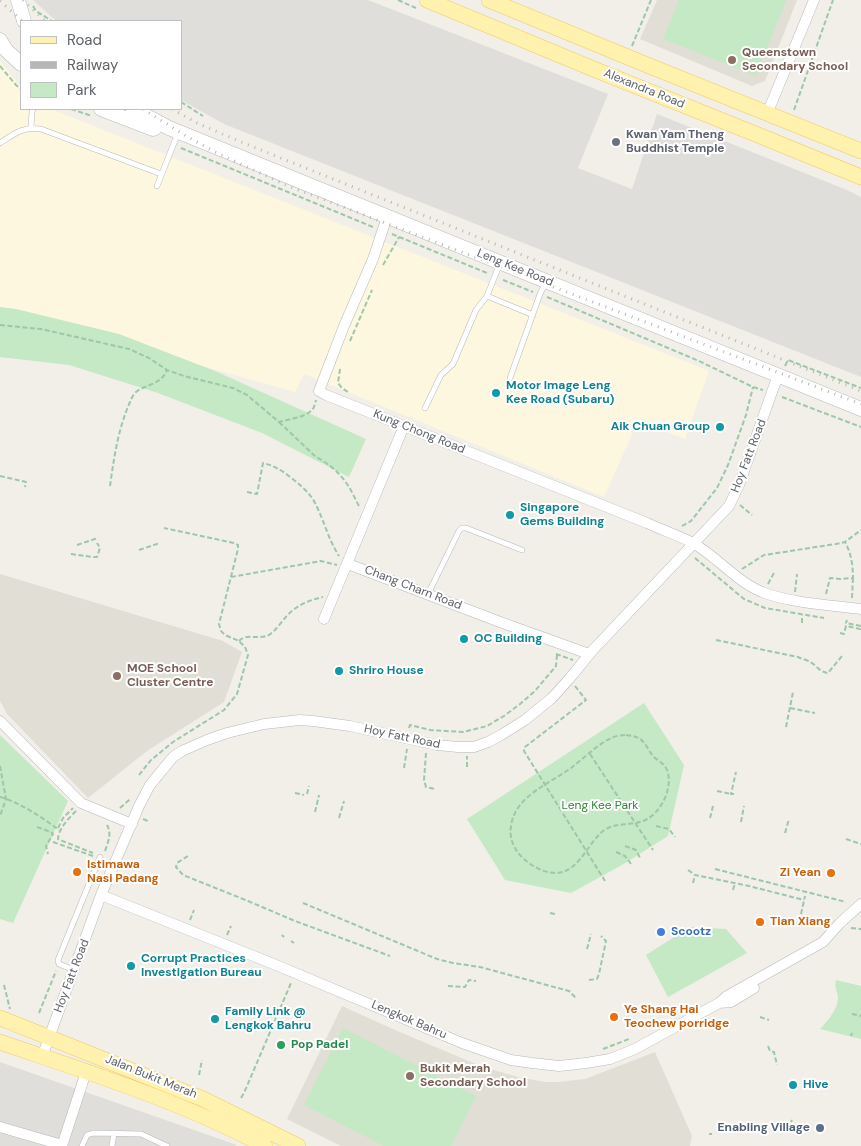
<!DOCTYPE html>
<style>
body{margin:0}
#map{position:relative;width:861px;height:1146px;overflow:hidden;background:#f1efe8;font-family:"DM Sans",sans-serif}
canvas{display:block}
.legend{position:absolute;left:20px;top:20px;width:162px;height:90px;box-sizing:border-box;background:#fff;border:1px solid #bfc1c3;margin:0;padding:6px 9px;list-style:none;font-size:15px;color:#5f6368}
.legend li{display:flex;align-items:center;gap:10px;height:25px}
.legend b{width:25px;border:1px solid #bfc1c3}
</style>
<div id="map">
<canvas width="861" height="1146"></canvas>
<ul class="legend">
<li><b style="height:6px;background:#fff2af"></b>Road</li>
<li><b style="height:6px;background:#b6b7b8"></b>Railway</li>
<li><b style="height:14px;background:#c5e8c5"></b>Park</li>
</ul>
</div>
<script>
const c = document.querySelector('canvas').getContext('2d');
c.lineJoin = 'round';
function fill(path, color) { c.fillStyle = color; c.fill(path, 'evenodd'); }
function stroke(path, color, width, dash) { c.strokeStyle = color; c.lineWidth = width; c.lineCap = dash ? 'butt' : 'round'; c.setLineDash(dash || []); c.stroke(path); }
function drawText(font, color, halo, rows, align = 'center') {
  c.font = font + ' "DM Sans",sans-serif'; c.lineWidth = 4; c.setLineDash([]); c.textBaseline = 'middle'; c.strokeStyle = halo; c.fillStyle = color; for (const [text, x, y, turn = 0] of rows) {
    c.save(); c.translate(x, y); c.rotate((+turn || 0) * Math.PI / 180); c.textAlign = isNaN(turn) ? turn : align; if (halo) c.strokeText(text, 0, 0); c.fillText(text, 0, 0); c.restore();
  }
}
const commercial = new Path2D(`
 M0,61l21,26v22h30l658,262 -24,68 -47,-18 -34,76 -300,-123 -9,18 -295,-83z`);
const industrial = new Path2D(`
 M33,0h335l240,94 -30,74 54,21 25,-75 190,76 14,7v180l-637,-253 -43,-24v-79h-125z
 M0,1062l234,82 3,2h-237z`);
const education = new Path2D(`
 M657,0h140l-32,81 -13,5 -112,-47z
 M0,574l223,67 19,11 -18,50 -77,49 -59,47 -81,-84 -7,-13z
 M342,1006l53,24 88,37 35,10 27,5h13l27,-3 70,-27 37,84 -2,10h-349l-54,-27z`);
const green = new Path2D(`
 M679,0h107l-30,76 -93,-37z
 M0,307l16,2 103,25 96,37 151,68 -17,38 -87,-44 -104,-40 -89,-28 -69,-8z
 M644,703l40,62 -16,71 -46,29 -51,28 -66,-13 -38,-61z
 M0,735l68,66 -55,122 -13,-4z
 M690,927l36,2 21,24 -79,44 -22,-42z
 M836,980l25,6v53l-41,-10c8,-8 18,-20 18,-32 -1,-7 -4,-10 -2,-17z
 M343,1028l133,68 -25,50h-67l-80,-41z`);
const path = new Path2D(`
 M398,0l18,8
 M33,6l3,5 16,10
 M632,46l19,-46
 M0,66l16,19 5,4
 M181,102l22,14
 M71,109l21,7
 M794,110l39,-110
 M181,148l192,79
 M392,234l95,39
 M383,265l16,-28
 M503,280l30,12
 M547,297l152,64 54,26 10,3
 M0,325l41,4 88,20 20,9 18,12 17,6 49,12 14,7 32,27c10,-3 24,-4 32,-11 3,-2 4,-7 5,-11
 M350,341l22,-51
 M785,366l3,-6 73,28
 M340,369l-2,14 4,5 6,4
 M782,397l79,30
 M279,422l37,35c12,6 24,16 31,27 5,7 8,15 12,22
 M0,476l26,6 -1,5
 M110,486c4,-28 8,-57 20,-84 1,-3 3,-7 6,-10 10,-8 25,-7 31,-22
 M247,492l10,2 6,-31c13,3 21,9 31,17 8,7 16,13 21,23 9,17 13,36 24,53
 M740,505l12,10
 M682,526l9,-5 26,-33 11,-23 18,-50 7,-28
 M77,545l21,-7
 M139,550l21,-7
 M71,554l22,3h4l3,-9 -3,-5
 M695,558l49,41 21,9 59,10
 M742,569l22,-14 72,-11 9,-2 16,-12
 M231,577l90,-16 16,4
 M768,584l7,-13
 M795,592l2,-18
 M826,594l4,-16 10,1 13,-1c0,-13 -2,-25 -8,-36
 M852,598l1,-20
 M802,623v-8
 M840,633l4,1 2,-8 14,3 1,-3 -15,-3 1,-3
 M716,640l82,17c4,2 9,3 12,5 8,4 9,10 18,11l14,-17
 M239,641c7,-8 20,-1 30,-6 6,-4 11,-11 16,-17 11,-13 22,-17 38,-21
 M556,654l17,6
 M575,686l11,14 -61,47 -1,4 81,130
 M790,708l25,5
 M786,727l7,-35
 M409,728l1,-3 20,5 33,2 24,-6 17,-10 16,-12 15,-13 21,-25 1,-11
 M626,735c8,1 14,2 19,9 3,4 5,9 9,13 4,4 10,6 13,13 7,18 -7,45 -24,51 -13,5 -29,1 -40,10 -15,12 -25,42 -47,42 -14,0 -28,-9 -37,-19 -6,-8 -10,-17 -8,-28 4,-30 38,-42 60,-58 13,-10 26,-23 40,-30 4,-2 10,-3 15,-3z
 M426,753l-2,27 2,7 9,2
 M590,754l63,96
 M0,766l6,33 -6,17
 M467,767v-11
 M404,768l3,-19
 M139,775l12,-15 22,-18 51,-32 13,-16 11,-39 -3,-8 -6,-6 -14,-6 -4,-4 -2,-7 19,-75v-4l-4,-2 -70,-15
 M717,791l14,3
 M295,793l9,2
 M307,794l2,-8
 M734,794h-3l5,-22
 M0,797c19,5 43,21 59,33
 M120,808l10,-9
 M76,811c-8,8 -17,17 -18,28l2,1 33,13
 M315,812l4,-17
 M339,818l5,-17
 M710,818l3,-12
 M143,819l5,2
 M741,822l3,-16
 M656,826l13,3 6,8
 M37,827l14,5 2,2 -7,12 2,8
 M58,828l5,-10 10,-10
 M785,833l4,-14
 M846,839l15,5
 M53,842l40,14
 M625,846l11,4 4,8
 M105,851c3,-9 7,-17 2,-26
 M616,852l9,4 6,8
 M188,856l-11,7 -1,4 7,8 65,26 47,20 95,35
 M715,869l131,33
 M688,870l7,5 54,11 55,14
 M693,883l2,-8
 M733,890l2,-7
 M303,903l134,56 16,4 27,4 89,24 8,8
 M550,913l5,1
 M801,914l4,-18
 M190,920l4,-10
 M851,928l10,1
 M227,935l4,-9
 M282,935l2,2
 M291,941l3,2
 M587,949l4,-15
 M589,980l8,-1 2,-5 7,-33 -5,-5
 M4,985l6,24
 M448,986l17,1 4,-7 7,1
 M39,1013l17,-42
 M852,1014l9,2
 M760,1017l9,3
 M851,1036l1,-3
 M768,1046l2,5 4,1 3,13
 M603,1049l26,-10
 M199,1075l3,-15
 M241,1098l3,-5 47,-110
 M791,1122l1,-2
 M709,1134h3`);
const lane = new Path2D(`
 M31,127l1,-15 1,-3
 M0,143c14,-9 23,-17 41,-14l120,45
 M157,186l21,-53
 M487,296l46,19
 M510,378l30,-84 6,-12
 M425,408l16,-33 12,-11 23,-54 11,-14 13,-33
 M428,594l31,-63 3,-3h4l56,22
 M74,970l-15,-6 -1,-4 42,-103
 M82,1146l5,-11 6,-2 48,1 26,12
 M112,1146l2,-13`);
const street = new Path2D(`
 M767,114l47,-114
 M387,217l-14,42 -29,67 -25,65 7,4 321,128c15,7 31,12 46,20 24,14 43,38 69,49 28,11 68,13 99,17
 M348,564l152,58 89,32
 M324,619l80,-193
 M0,721l81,82 51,21
 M101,895l175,70 186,78 49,17 21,3 27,3 27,-3 24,-4 25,-10 84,-46 8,-7 96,-54 17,-19 21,-19
 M719,1003l12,-1 23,-14
 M42,1057l59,-162 38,-89 11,-21 23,-28 9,-6 25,-11 20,-7 37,-9 36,-4 13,1 37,5 87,19 21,2h16l14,-5 13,-7 24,-15 27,-22 18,-20 22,-27 137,-145 10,-21 39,-110
 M0,1127l62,18
 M62,1146l24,-74`);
const secondary = new Path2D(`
 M18,0l6,21
 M0,40l6,10 15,14
 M101,109l52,20 2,-1
 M133,109l36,19 692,281`);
const primary = new Path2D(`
 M427,0l169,70 157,63 108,44
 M489,0l163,67 209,84
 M0,1018l203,81 95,47
 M0,1042c90,31 181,59 265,104`);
const rail = new Path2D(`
 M23,0l22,21
 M0,1l22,20
 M143,109l43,27 31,17 71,33 573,218
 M172,109l27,15 47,20 615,247`);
const markers = [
 [732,60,5,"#8d6e63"],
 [616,142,5,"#6b7280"],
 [496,393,5,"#0f9aa8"],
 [720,427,5,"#0f9aa8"],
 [510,515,5,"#0f9aa8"],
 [464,639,5,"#0f9aa8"],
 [339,671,5,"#0f9aa8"],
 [117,676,5,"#8d6e63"],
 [77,872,5,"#e8710a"],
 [831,873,5,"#e8710a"],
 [760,922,5,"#e8710a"],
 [661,932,5,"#3f7fe0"],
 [131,966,5,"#0f9aa8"],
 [614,1017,5,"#e8710a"],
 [215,1019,5,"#0f9aa8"],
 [281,1045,5,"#2e9e5b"],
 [410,1076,5,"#8d6e63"],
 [793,1085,5,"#0f9aa8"],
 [820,1128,5,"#5c6f8a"]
];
const educationNames = [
 ["Queenstown",742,53],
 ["Secondary School",742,67],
 ["MOE School",127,669],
 ["Cluster Centre",127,683],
 ["Bukit Merah",420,1069],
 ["Secondary School",420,1083]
];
const streetNames = [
 ["Alexandra Road",644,89,22],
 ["Leng Kee Road",515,268,22],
 ["Kung Chong Road",419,432,22],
 ["Hoy Fatt Road",749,456,-69],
 ["Chang Charn Road",413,588,21],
 ["Hoy Fatt Road",402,737,12],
 ["Hoy Fatt Road",72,976,-69],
 ["Lengkok Bahru",409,1020,23],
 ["Jalan Bukit Merah",151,1077,22]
];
const worshipNames = [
 ["Kwan Yam Theng",626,135],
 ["Buddhist Temple",626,149]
];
const cultureNames = [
 ["Motor Image Leng",506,386],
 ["Kee Road (Subaru)",506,400],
 ["Aik Chuan Group",710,427,"right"],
 ["Singapore",520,508],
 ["Gems Building",520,522],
 ["OC Building",474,639],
 ["Shriro House",349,671],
 ["Corrupt Practices",141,959],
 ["Investigation Bureau",141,973],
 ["Family Link @",225,1012],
 ["Lengkok Bahru",225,1026],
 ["Hive",803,1085]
];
const parkNames = [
 ["Leng Kee Park",600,806]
];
const foodNames = [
 ["Istimawa",87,865],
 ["Nasi Padang",87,879],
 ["Zi Yean",821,873,"right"],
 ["Tian Xiang",770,922],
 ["Ye Shang Hai",624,1010],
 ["Teochew porridge",624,1024]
];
const shopNames = [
 ["Scootz",671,932]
];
const leisureNames = [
 ["Pop Padel",291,1045]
];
const serviceNames = [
 ["Enabling Village",810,1128]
];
fill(commercial, '#fef7e0');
fill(industrial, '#e0deda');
fill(education, '#e1ded6');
fill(green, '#c5e8c5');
stroke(lane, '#b5b8bc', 6);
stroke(street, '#b5b8bc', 11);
stroke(secondary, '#b6babf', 15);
stroke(primary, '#f2c960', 16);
stroke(path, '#9cc7a9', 2, [5, 2.5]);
stroke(lane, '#fff', 5);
stroke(street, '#fff', 10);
stroke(secondary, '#fff', 14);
stroke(primary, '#fff2af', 15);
stroke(rail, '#b6b7b8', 3, [1, 6]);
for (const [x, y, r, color] of markers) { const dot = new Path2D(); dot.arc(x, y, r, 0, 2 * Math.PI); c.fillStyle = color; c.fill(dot); stroke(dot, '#fff', 2); }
drawText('bold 12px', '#785e54', '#fff', educationNames, 'left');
drawText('12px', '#5f6368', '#fff', streetNames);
drawText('bold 12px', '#5b616d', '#fff', worshipNames, 'left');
drawText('bold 12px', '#0d838f', '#fff', cultureNames, 'left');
drawText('12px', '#348238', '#fff', parkNames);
drawText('bold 12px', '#c56008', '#fff', foodNames, 'left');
drawText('bold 12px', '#366cbe', '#fff', shopNames, 'left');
drawText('bold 12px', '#27864d', '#fff', leisureNames, 'left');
drawText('bold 12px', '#4e5e75', '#fff', serviceNames, 'right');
</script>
